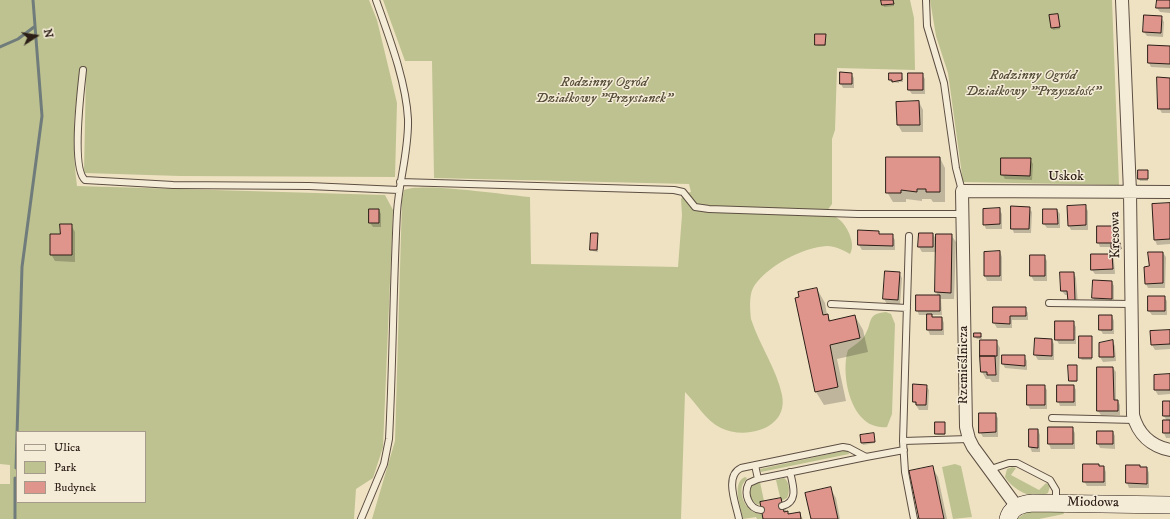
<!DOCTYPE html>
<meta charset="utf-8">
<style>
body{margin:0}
#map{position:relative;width:1170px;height:519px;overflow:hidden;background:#efe2c3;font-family:"IM FELL DW Pica",serif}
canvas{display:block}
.legend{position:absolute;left:16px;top:431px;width:130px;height:72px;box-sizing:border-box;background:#f5ecd8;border:1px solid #a59a8b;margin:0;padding:5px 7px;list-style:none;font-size:12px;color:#2c1e17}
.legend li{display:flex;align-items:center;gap:8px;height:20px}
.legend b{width:20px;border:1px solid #a59a8b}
.north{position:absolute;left:16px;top:16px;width:40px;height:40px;-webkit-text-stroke:3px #f5ecd8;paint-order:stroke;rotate:78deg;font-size:11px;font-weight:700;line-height:16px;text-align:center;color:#2c1e17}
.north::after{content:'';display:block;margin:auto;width:14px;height:18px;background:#2c1e17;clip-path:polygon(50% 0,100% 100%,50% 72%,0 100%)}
</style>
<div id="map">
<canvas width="1170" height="519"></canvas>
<ul class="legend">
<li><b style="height:5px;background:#f5ecd8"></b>Ulica</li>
<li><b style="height:11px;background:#bec290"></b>Park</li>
<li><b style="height:11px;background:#df948c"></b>Budynek</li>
</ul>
<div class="north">N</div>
</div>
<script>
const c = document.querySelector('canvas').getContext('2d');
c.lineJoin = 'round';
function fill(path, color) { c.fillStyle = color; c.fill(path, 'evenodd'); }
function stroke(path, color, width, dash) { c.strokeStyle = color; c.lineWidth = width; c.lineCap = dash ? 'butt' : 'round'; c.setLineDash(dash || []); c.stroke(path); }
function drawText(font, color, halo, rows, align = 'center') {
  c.font = font + ' "IM FELL DW Pica",serif'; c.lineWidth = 3; c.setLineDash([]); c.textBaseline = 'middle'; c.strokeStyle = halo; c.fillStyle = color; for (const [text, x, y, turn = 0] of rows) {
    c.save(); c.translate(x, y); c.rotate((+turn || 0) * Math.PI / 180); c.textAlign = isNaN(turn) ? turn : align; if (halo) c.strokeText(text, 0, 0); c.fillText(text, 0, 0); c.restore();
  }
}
const green = new Path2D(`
 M0,0h369l8,20 20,83 -2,74 -215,-1 -96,-3 2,-103 -6,5c-7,36 -8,75 -3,111l308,9 8,15 -10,237 -10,31 -17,11 -2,30h-354v-35h10v-19l-10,-1zM17,432h128v70h-128z
 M383,0h527l4,18 1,52 -78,-2 -2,62 -3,9v65l-5,7c4,3 10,6 14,10 7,7 15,23 9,33 -7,-4 -15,-8 -23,-8 -24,1 -62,21 -74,42 -4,8 -3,21 -2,31 8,25 26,51 31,76 7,34 -37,45 -61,33 -16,-8 -24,-24 -36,-36l-4,127h-309l23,-78 7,-241 2,-10c17,-8 103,5 126,7l1,67 147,3 4,-52 -1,-16 5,-6 5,-1 -2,-8 -255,-6 -2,-117h-27z
 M930,0h182l7,185 -156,-3 -15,-109 -12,-37z
 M886,312l5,2 4,10 -3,90 -5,13c-36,4 -47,-52 -39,-77 6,-5 14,-9 17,-15 8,-13 1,-21 21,-23z
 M848,450l1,4 -88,18 -1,-3z
 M955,464l6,2 11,51 -19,2 -11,-52z
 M1012,467l4,1 -5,7 28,15 7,-7 4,3 -2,7c-14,9 -36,-4 -43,-16l2,-8z
 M745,477l2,1c-1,2 -4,5 -5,8 -3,13 7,28 20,28l1,5h-6l-1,-2 -13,2c-2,-12 -12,-36 2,-42z
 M784,478c6,4 6,14 3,20l-6,3 -5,-21z
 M757,481l3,1 4,19 -4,1v3c-10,-2 -12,-11 -9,-20z
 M1029,510l34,1 1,3 -25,5h-22z`);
const shadow = new Path2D(`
 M882,0h12v6l-10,1z
 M1158,0h12v13l-10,-1 -3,-4z
 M1058,15l2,14 -7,1 -1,-2z
 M1161,17l3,5 -1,15 -16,-1 -3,-4z
 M825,35l1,11h-9l-1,-2z
 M1170,47v21l-19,-1 -2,-4z
 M851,74l3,4v10h-11l-2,-4z
 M902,74l1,8h-4v1l-8,-1 -1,-2z
 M922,74l3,5v15h-13l-3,-4z
 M1170,79v34h-8l-3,-5z
 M919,102l4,8v22h-21l-4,-7 -1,-22z
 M940,158l5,10v34h-12l-2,-3h-9v2l-16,-2v3h-13l-6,-10z
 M1030,159l3,5 -1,16 -27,-1 -3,-5z
 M1147,171l1,10h-8l-1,-2z
 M1170,204v40l-13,1 -2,-5 -2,-35z
 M1085,206l3,5v19h-17l-2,-4z
 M1029,208l3,4 -1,21h-17l-2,-5z
 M999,209l3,5v15h-16l-2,-5z
 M379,210l2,4v13h-8l-3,-4z
 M1057,210l3,4v14h-13l-3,-4z
 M71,225l4,7v30l-20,-1 -4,-7 10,-19z
 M1116,227l3,4v13l2,2v4h-8l-1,-3h-12l-2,-5z
 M859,231l19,1 2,3h12l3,5v10h-33l-3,-5z
 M597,234l1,18 -5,-1 -2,-2z
 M933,234l4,7 14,-6 5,7 -2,57h-13l1,16h-10l1,3h9l2,5v12h-14l-2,-5v-15h-9l-2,-5 21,-14 -2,-4v-40h-14l-3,-5z
 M1000,252l2,5v24h-15l-2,-5v-23z
 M1163,253l3,4 -1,31h-17l-2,-4 4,-17z
 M1112,255l2,5 1,14h-20l-3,-4z
 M1031,256h13l3,5v20h-13l-3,-5z
 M899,273l3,5 -2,27 -13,-1 -3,-5z
 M1074,273l2,5 2,27h-7l-3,-10h-3l-3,-4z
 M1112,282l2,4v17l-18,-1 -3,-4z
 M817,289l8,14 2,12 4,6 24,-5 8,14 5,22 -31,7 9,42 -22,4 -8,-13z
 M1164,297l3,4v14h-15l-3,-4z
 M994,308h31l3,5v7h-16v8h-15l-3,-5z
 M1112,316l2,5v13h-11l-3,-5z
 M1073,322l3,5v17h-17l-3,-5z
 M1170,331v18l-15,1 -3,-5 -1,-13z
 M981,334l1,5h-5l-2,-2z
 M1080,337h11l1,2v21h-10l-2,-2z
 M1036,339l16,1 2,4v16h-16l-3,-5z
 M996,341l4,7 -1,34h-7l-2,-3h-4l-4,-7z
 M1113,342l2,4 1,15 -13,1 -3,-5z
 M1024,356l3,5v9l-22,-2 -2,-4z
 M1076,366l1,16h-6l-1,-2z
 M1113,368l3,4v29h2l2,4v10h-19l-3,-4z
 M1170,375v19l-12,1 -3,-5z
 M926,386l3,4 -1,20h-9l-5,-8z
 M1044,386l3,4v19h-17l-2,-4z
 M1074,386l2,4v16h-16l-2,-5z
 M1170,402v36h-4l-2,-5 3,-12 -3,-5z
 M995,414l3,4v19h-15l-3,-5z
 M944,423l1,12h-8l-1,-2z
 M1072,428l3,5v16h-24l-2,-5z
 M1030,430h8l2,5v17h-8l-2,-5z
 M1113,432l2,4v13l-15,-1 -2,-4z
 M873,434l2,9 -12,2 -1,-2z
 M1099,465l1,2h4l2,5v14h-19l-3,-5z
 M1127,466l20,2 2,5v15h-20l-2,-5z
 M932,467l6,10 9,42h-27z
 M830,488l6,10 4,21h-28z
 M779,499l10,16 10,-2 4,6h-39z`);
const stream = new Path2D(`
 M0,47l18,-8 16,-12
 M16,468l6,-201 20,-151 -9,-116
 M15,478v41`);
const building = new Path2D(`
 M881,0h12l1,4 -12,1z
 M1157,0h13v8h-14z
 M1058,14l2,13 -9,1 -2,-13z
 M1144,15l18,1 -1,17 -18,-1z
 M815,34h11l-1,11h-10z
 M1148,45l22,1v18l-22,-1z
 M840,72l12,1v11h-12z
 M889,73h13v7l-10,2v-2h-3z
 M908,73h15v17h-15z
 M1157,77l13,1v31h-12z
 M919,101l1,24h-23l-1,-23z
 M886,157h54v35h-14v-3h-9v3l-16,-2v3h-15z
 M1001,158h30l-1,18 -29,-1z
 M1138,170h10v9h-10z
 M1170,203v36l-16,1 -2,-36z
 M1086,205v20l-18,1 -1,-20z
 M1011,206l19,1 -1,22h-18z
 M1000,208v16l-17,1v-16z
 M369,209h10v14h-10z
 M1043,209h14l1,15h-15z
 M60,224h12v31h-22v-21h10z
 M1097,226h20v17h-20z
 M858,230l21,1v3h14v12l-35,-1z
 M591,233h7l-1,17h-7z
 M919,233h14v14h-15z
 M936,234h16l-1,59 -16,-1z
 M1120,243l1,6h-10v-5z
 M1000,251v25h-16v-24z
 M1148,252h15v31l-18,1 -1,-17 5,-1z
 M1091,254h21l1,15 -22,1z
 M1030,255h15v21h-15z
 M885,271l15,1 -2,28 -15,-1z
 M1060,272h14l1,28 -7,1 -1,-10h-6z
 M1093,280l19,1v18l-20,-1z
 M817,288l6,27 5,-1 1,7 26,-6 5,23 -30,7 8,42 -23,5 -20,-94 4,-1 -1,-5z
 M916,295h24v16h-24z
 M1148,296h17v15h-17z
 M993,307h33v9h-16v8l-17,-1z
 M927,314h5v3h10v13h-15z
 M1099,315h13v15h-13z
 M1055,321h19v19h-19z
 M1170,330v14l-19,1 -1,-14z
 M974,333h7v4h-7z
 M1079,336h13v22h-13z
 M1035,338l17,1v17l-18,-1z
 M980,340h17v16h-17z
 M1113,340l1,17h-15v-14z
 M1002,355h23v11l-23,-2z
 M980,356h15l1,19h-9v-3h-6z
 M1068,365h9v16h-8z
 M1097,367h16l1,33h4v11h-21z
 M1170,374v16h-16v-15z
 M913,384l14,1 -1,20h-10v-3h-3z
 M1027,385h18v20h-18z
 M1057,385h17v17h-17z
 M1163,401h7v15h-7z
 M979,413h17v19l-17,1z
 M1163,420h7v13h-7z
 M935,422h10v12h-10z
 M1048,427h25v17h-25z
 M1029,429h9v19l-9,-1z
 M1097,431h16v13h-16z
 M874,433l1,9 -14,1 -1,-8z
 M1083,464h16v2h5v16h-21z
 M1126,465h14v2h7v17l-21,-1z
 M933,466l11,53h-25l-10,-48z
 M831,487l7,32h-27l-6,-26z
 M781,498l3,14 4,-1v3l12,-2 1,7h-38l-3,-17z`);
const lane = new Path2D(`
 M926,0l1,26 17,57 12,85 6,23
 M83,70c-2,19 -12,98 2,110l88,5 136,1 90,4
 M400,182l274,8 9,2 12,15 14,2 149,5h105
 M909,236l-6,205 2,31 9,47
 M1049,303l83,1
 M831,304l76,4
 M1052,418l83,2
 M903,441l66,-2
 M755,465l3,14 108,-22
 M991,469l18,-6h8l33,17 6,10v12
 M758,479l-9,4c-6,11 0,26 12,27
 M782,506c17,-4 11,-21 8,-34
 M361,519l23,-55 5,-25c4,-76 4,-151 8,-227 2,-31 12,-62 11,-93 -2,-38 -19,-82 -32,-119
 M739,519c-3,-15 -15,-43 2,-51l102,-21 6,1 17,9 38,-7`);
const street = new Path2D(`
 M1122,0l8,192 3,223c5,19 18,31 37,35
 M1017,507l-44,-60 -4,-8 -3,-12 -4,-236 208,1`);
const secondary = new Path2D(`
 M1008,519c3,-12 13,-15 25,-16l137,2`);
const parkNames = [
 ["Rodzinny Ogród",1033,76],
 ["Działkowy \"Przyszłość\"",1033,92],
 ["Rodzinny Ogród",604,83],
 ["Działkowy \"Przystanek\"",604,99]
];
const streetNames = [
 ["Uskok",1066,177],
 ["Kresowa",1116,235,-91],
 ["Rzemieślnicza",964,365,-90],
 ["Miodowa",1093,503,1]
];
fill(green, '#bec290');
fill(shadow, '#0003');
stroke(stream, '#707c7b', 3);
fill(building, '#df948c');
stroke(building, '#2c1e17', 1);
stroke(lane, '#5d4f42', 8);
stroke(street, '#5d4f42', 14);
stroke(secondary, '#2c1e17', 18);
stroke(lane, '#f5ecd8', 6);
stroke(street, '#f5ecd8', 12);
stroke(secondary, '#f5ecd8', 17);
drawText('italic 14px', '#584f3b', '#f5ecd8', parkNames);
drawText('14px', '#2c1e17', '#f5ecd8', streetNames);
</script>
